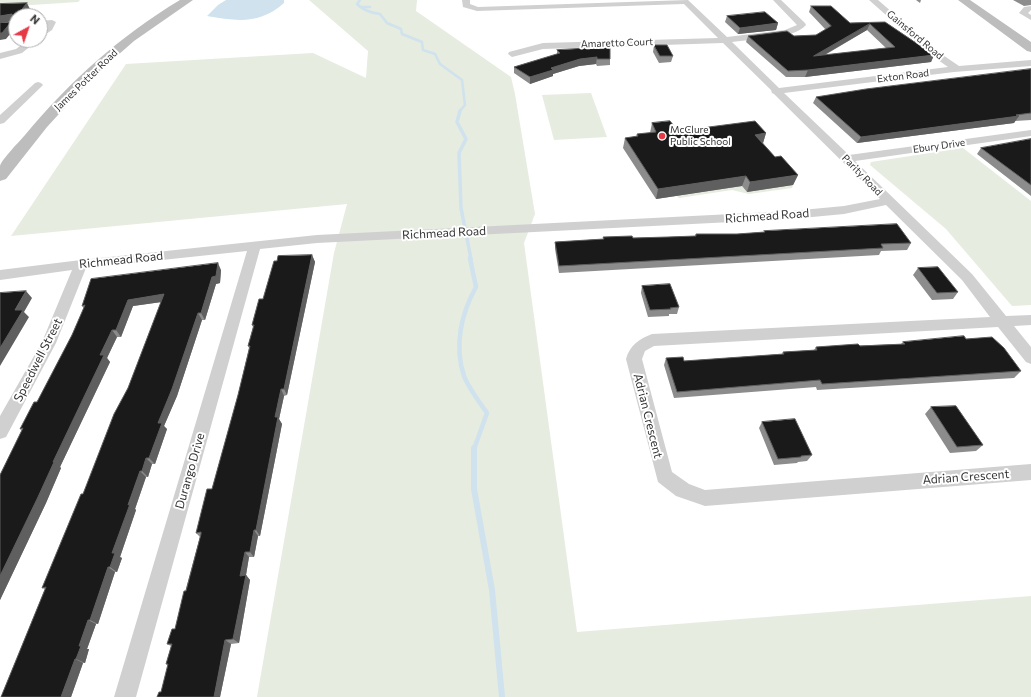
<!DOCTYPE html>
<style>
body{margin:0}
#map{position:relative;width:1031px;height:697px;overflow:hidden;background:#fff;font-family:Commissioner,sans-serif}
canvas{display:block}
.north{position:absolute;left:8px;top:8px;width:40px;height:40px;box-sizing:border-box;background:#fff;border:1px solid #adadad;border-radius:50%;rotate:40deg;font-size:11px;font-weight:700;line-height:16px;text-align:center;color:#333}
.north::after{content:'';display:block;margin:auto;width:14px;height:18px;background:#e63946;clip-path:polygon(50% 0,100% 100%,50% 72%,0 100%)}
</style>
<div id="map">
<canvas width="1031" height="697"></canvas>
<div class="north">N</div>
</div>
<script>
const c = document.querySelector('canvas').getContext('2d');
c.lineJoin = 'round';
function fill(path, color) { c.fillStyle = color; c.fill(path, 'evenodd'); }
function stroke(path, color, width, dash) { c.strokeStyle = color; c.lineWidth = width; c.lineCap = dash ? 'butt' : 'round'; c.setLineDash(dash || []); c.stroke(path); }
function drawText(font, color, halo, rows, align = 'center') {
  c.font = font + ' Commissioner,sans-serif'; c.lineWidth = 4; c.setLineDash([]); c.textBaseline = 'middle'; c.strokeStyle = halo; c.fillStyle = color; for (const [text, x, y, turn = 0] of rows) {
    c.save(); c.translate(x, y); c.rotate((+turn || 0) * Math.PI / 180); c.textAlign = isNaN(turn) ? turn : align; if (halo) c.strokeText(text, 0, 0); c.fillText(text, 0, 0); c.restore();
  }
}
const green = new Path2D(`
 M0,0h80l-2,2 -78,5z
 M309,0h108l-1,11 95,66 4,17 20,120 -11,29 53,389 454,-36v101h-774l77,-444 13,-49 -336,32 115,-172 187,-11 53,25 2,-27z
 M591,93l16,44 -53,3 -12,-45z
 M963,148l68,53v104l-19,1 -66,-77 -76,-64 1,-3z
 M793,185l-1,3 -43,6 -17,-4 -53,8 -2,-2 65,-10 5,6z`);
const water = new Path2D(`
 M226,0h58v3c-25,22 -47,18 -77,13l11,-11z`);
const streamFar3 = new Path2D(`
 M360,0l-3,4c7,7 14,9 23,10l7,9 14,6 1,5 20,8 1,8 12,4 5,10 22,16 3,25 -6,7
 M360,7h10`);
const streamFar2 = new Path2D(`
 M460,111l-3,11 9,17 -7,14 2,55 10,51`);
const streamFar1 = new Path2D(`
 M470,258l6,29c-15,27 -22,59 -12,89 4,11 16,27 23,37l-13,36`);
const stream = new Path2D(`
 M474,448v41l18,101 10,107`);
const street = new Path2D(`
 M462,0h8v4l8,3 210,-7 39,37 58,-7 12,-5 -24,-25h8l24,23 1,2c-14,15 -54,14 -74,17l47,46 169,-21 -17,-12 -62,-55h9l59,51 22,15 72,-6v6l-77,6 -170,21 65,62 182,-25v6l-176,25 117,113 34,42 25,-1v10l-17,1 17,21v17l-5,-2 -28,-35 -344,19 -9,5 -3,8 30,113 17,12 16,6 326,-26v16l-326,26 -29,-10 -18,-14 -32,-123c4,-14 13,-20 26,-25l338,-17 -28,-37 -76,-75 -42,9 -53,5 -474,24 -57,6 -124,448h-22l133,-446 -161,17 -30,75 -50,94 -6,2v-23l42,-74 30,-72 -72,10v-10l81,-10 236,-25 474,-24 53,-5 36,-7 -106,-105 -2,-1 -1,-3 -48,-47 -180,6 -31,8 -4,-3 1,-2 34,-9 175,-5 -34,-34 -207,7 -14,-4z
 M1031,6v4l-3,3 3,2v5l-12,-7 5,-6z
 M52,20l4,2 -4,8 -12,8v-7l6,-6h-6v-4z
 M16,22v4l-16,2v-4z
 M28,40h10l-16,13 -22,6v-6l16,-4z
 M38,82l3,1 2,2 -2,2 -37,36 -4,1v-9l35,-32z`);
const secondary = new Path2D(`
 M180,0h13l-59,41 -41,36 -46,50 -41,52 -6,2c0,-5 0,-11 0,-15 2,-7 20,-25 25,-31 45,-54 95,-99 155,-135z
 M958,0h12l61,42v10l-4,-1z`);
const wall = new Path2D(`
 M916,0h5l-1,3z
 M1013,0h18v5l-7,1z
 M811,6l39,17 35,-1 49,33 -3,7 -126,15h-19l-40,-35 2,-6h46l22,-1 10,-5 -17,-18zM867,30l19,18 -61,7z
 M727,16l51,7 -2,7 -38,4 -13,-12z
 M654,45l19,11 -2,6 -12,1 -6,-11z
 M557,50l53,9v6l-13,1 -1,-2 -17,2 -26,8v2l-23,8 -16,-11v-6l43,-13z
 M1031,69v51l-16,1 -1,2 -157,20 -44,-40 3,-6z
 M652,123l26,8 88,2 -3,10 12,14 23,18 -5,10 -46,7 -5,-6 -86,13 -33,-51 2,-10 11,-1 1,-3 13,-1z
 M1031,139v57l-54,-42 4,-6z
 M764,231l147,12 -4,7 -26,1 -2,4 -320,18 -4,-24v-7l48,-3v-2l30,1 35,-1 27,-1 1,-2h41l27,-2z
 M312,255l3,7 -28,133 -3,1 -5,23 3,5 -22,112h-2l-4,21h-5l-3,18 4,5 -11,63 -8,1 -11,53h-63l4,-5 7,-27 -2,-1 5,-18 -4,-2 8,-15 25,-92 -4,-4 16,-44 26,-94 11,-47 -1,-2 5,-19 -1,-2 11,-26z
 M918,268l40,24 -5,7 -21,1 -19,-25z
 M221,270l-1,13 -4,1 -11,36h-3l-25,76 -13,30 3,3 -12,35h-3l-4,13h-2l-11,32 1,1 -16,47 2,1 -5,14h-2l-17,52h-2l-9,25h2l-4,14h-2l-12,34h-70l44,-108 -3,-1 41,-94 45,-106 33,-86 -28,4 -12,31h-4l-10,21 3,4 -50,105 1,1 -15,35 -46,97v-125l22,-45 -2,-1 17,-27 35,-67 12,-27 -2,-2z
 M642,286l37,21 -2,7h-8v2l-21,1 -7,-24z
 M966,339l55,32 -7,7 -197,12 -1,-3 -142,11 -10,-33 2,-7 18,3 98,-7 1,-2 31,-2 2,-3 85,-3 2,-2z
 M931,407l52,38 -7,6 -26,2 -25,-39z
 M762,422l50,33 -5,6 -9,1 -1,1 -23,2 -15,-37z`);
const shadedWall = new Path2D(`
 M27,3l3,6 -5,7h-9z
 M12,14l4,2v6l-1,-1 -15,2v-7z
 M11,22l4,6 -9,11 -6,1v-7z
 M778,23l-2,7 -38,4 2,-6z
 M870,24l-3,6 -55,32 2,-6z
 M934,55l-3,7 -126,15 3,-7z
 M597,57l-1,7 -17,2 -26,8v2l-23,8v-7l21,-9 29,-9z
 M1019,116l-5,7 -157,20 4,-6z
 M766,133l-3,10 -8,-8z
 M798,175l-5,10 -46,7 3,-10z
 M746,176l-4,10 -86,13 2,-10z
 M312,255l3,7 -28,133 -3,-6z
 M218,263l3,7 -1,13 -4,1 -11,36 -4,-7 11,-36z
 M26,291l6,7 -8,14 5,5 -29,49v-18l15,-38z
 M164,294l5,7 -36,5 -12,31 -5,-7 12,-30z
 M198,313l4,7 -25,76 -13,30 3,3 -12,35 -6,-6 9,-35z
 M112,330l5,7 -10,21 3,4 -50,105 1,1 -15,35 -46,97v-24l53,-114 47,-107z
 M281,389l3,7 -5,23 3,5 -22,112 -4,-6 19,-113z
 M146,458l6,6 -4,13 -6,-6z
 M140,471l6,6 -11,32 1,1 -16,47 2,1 -5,14 -7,-5 2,-14z
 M254,530l4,6 -4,21 -4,-5z
 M245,552l4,5 -3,18 4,5 -11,63 -6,-4 7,-63z
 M108,567l7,5 -17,52 -8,-4z
 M88,620l8,4 -9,25h2l-4,14 -9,-4 3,-13z
 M225,640l6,4 -11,53h-6z
 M75,659l8,4 -12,34h-10z`);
const building = new Path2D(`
 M27,3l-13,16 -2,-5 -12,2v-12z
 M811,6h20l19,17 35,-1 49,33 -126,15 -20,1 -40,-35 39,-5 7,5 22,-1 15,-9zM870,24l25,23 -81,9z
 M765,12l13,11 -38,5 -13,-12z
 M11,22l-9,11h-2v-10z
 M654,45h13l6,11h-13z
 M610,47v12h-13v-2l-17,2 -29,9 2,2 -23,7 -16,-10 46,-14 -3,-3z
 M1031,69v44l-15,2 3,1 -158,21 -45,-40 50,-8z
 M670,121l8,10 77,-10 11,12 -11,2 20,22 6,-1 17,19 -48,7 -4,-6 -88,13 -33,-51 13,-2 -1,-2 19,-2 -4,-9z
 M1031,139v46l-50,-37z
 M897,224l14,19 -30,1 2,4 -324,18 -4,-24 49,-3 -1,-2 29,-1 1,2 35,-1 28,-1v-2h41l28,-2 -1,-1z
 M312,255l-28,134h-3l-6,28h3l-22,113h-2l-4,22h-5l-5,24 6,-1 -13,64 -8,1 -11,57h-57l2,-5h2l7,-28h-2l6,-20h-5l5,-15h3l9,-38h2l15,-57v-2l-5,1 11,-44h5l26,-94 12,-49h-2l6,-21h-2l7,-26h4l11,-38h3l1,-5z
 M218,263l-2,13 -4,1 -11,36h-3l-26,76 -14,34h4l-13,35h-3l-4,13h-2l-12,34 2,-1 -18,49h3l-5,14h-2l-18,53h-2l-9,26h2l-5,13h-1l-14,38h-60l45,-110 -4,1 39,-94h2l31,-80 14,-26 36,-94 -36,6 -12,30h-4l-12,25h4l-51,107h1l-16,35 -38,79v-101l23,-47 -3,1 14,-27h3l35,-67 13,-30 -3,1 9,-27z
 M938,267l20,25 -21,1 -19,-25z
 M670,284l9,23 -9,1 1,1 -21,1 -8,-24z
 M26,291l-11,19h8l-23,38v-55z
 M964,336l2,3 26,-2 12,11 17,23 -199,13 -2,-4 -143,12 -11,-34 17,-1 1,4 100,-7 -1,-2 34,-2 -1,-3 42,-3 2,2 45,-2 -2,-2z
 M956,406l27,39 -26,2 -26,-40z
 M795,419l17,36 -11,1v1l-23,2 -16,-37z`);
const markers = [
 [662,136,4,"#e63946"]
];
const farStreetnames = [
 ["Gainsford Road",915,35,40],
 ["Amaretto Court",617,43,-2],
 ["Exton Road",903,76,-7],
 ["James Potter Road",86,80,-44],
 ["Ebury Drive",939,146,-8],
 ["Parity Road",862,175,46]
];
const farPoinames = [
 ["McClure",670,130],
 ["Public School",670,142]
];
const streetNames = [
 ["Richmead Road",767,216,-4],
 ["Richmead Road",444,233,-3],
 ["Richmead Road",121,260,-6],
 ["Speedwell Street",38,360,-63],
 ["Adrian Crescent",648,416,76],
 ["Durango Drive",190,471,-74],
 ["Adrian Crescent",966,477,-4]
];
fill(green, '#e6ecdf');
fill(water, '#cfe2ee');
stroke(streamFar3, '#cfe2ee', 2.5);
stroke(streamFar2, '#cfe2ee', 3.5);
stroke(streamFar1, '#cfe2ee', 4.5);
stroke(stream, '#cfe2ee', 6);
fill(street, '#d0d0d0');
fill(secondary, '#bdbdbd');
fill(wall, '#8c8c8c');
fill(shadedWall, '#5f5f5f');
fill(building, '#1a1a1a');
stroke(building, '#5f5f5f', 1);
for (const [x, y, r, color] of markers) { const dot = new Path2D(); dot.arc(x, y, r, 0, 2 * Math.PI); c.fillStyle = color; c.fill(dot); stroke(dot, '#fff', 1.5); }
drawText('10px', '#333', '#fff', farStreetnames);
drawText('10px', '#333', '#fff', farPoinames, 'left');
drawText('12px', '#333', '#fff', streetNames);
</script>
